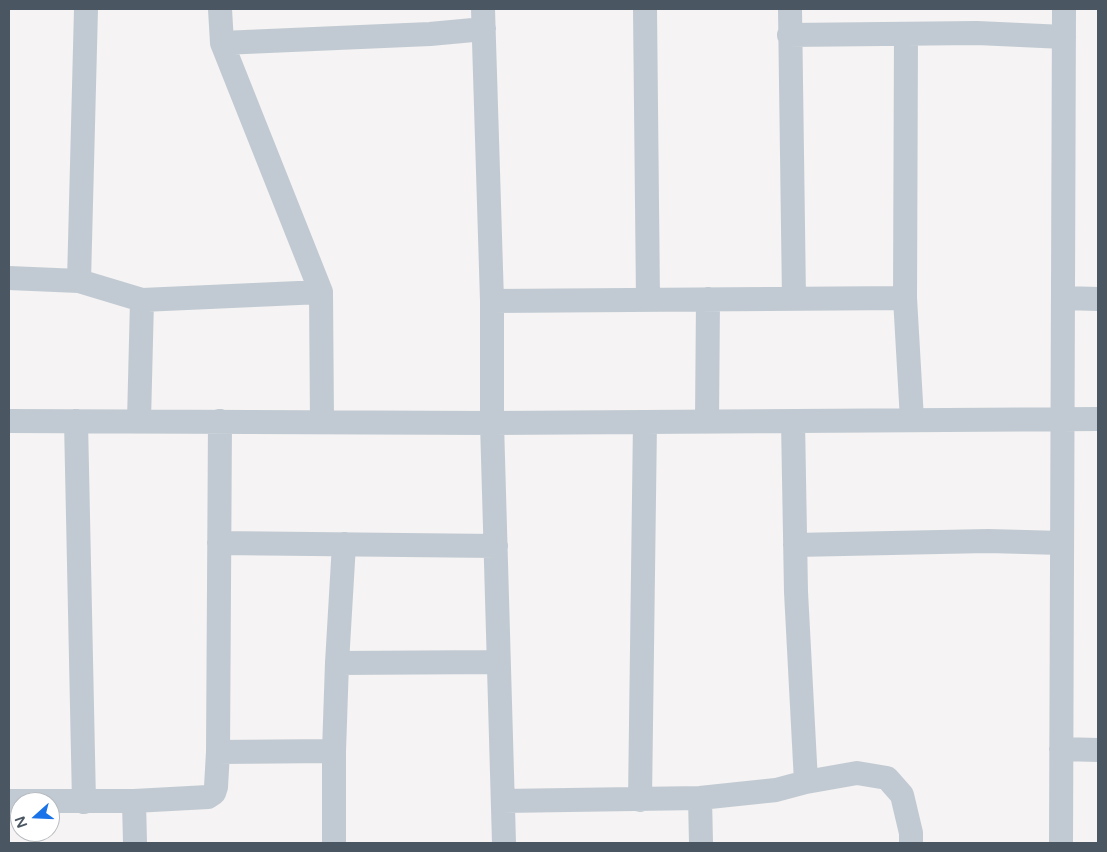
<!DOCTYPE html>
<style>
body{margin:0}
#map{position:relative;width:1107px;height:852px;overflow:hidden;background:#f5f3f3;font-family:"Varela Round",sans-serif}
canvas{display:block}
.frame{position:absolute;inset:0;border:10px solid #4a5661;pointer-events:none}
.north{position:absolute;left:10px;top:792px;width:50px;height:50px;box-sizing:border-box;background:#fff;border:1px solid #b7bbc0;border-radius:50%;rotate:250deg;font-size:14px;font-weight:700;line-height:20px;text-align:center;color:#4a5661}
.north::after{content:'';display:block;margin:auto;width:18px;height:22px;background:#1a73e8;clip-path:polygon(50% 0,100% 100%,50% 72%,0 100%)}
</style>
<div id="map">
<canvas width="1107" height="852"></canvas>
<div class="frame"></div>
<div class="north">N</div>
</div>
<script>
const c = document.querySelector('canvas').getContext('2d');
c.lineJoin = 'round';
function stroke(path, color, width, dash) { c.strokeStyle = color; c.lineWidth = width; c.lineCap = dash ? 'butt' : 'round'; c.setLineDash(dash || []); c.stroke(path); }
const minor = new Path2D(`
 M220,9l2,34 99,249 1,130
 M483,9l9,292v122l12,420
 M645,9l3,291
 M790,9l4,290
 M906,34l-1,264 7,122
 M789,35l188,-2 87,4
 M222,43l208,-9 54,-5
 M9,278l70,3 63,19 179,-8
 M79,281l7,-272
 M1063,298l35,1
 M492,301l413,-3
 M9,421l483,2 606,-4
 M76,421l8,381
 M139,421l3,-121
 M707,421l1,-122
 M793,421l3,171 10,190
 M219,543l277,3
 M795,545l193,-4 74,2
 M337,663l7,-119
 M1061,749l37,1
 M218,752l116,-1
 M700,798l1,45
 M640,800l5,-378
 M9,801h125l74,-4 6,-4 2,-6 2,-35 2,-331
 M134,801l1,42
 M503,801l197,-3 76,-8 30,-8 51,-9 30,5 15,17 9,38v10
 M334,843v-92l3,-88 161,-1
 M1061,843l3,-834`);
stroke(minor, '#c1cad2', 24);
</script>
